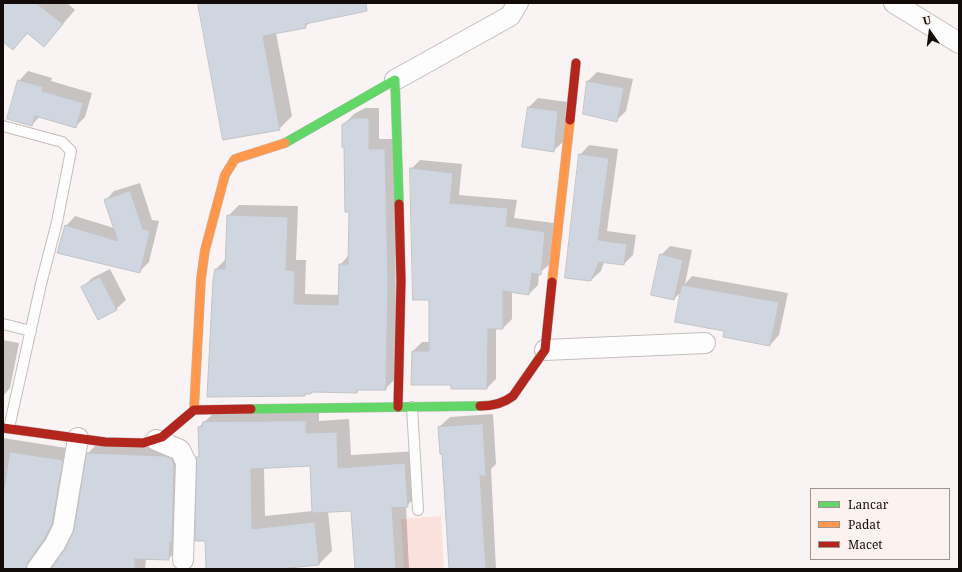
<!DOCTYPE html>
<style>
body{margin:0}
#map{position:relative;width:962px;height:572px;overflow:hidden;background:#f9f4f3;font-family:"Noto Serif",serif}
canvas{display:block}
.frame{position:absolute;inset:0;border:4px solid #130b09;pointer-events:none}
.legend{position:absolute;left:810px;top:488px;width:140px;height:72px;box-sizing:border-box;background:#fcf2f0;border:1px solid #9f9694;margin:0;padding:5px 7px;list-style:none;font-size:12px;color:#130b09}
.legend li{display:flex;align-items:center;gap:8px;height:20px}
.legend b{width:20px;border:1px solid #9f9694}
.north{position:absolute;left:910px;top:12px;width:40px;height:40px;-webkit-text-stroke:3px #fcf2f0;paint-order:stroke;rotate:346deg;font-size:11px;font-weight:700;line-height:16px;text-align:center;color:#130b09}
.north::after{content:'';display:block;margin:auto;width:14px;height:18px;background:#130b09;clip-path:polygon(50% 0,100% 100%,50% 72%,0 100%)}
</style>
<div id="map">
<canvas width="962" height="572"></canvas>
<div class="frame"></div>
<ul class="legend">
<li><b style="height:5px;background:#63d668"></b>Lancar</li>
<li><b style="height:5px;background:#ff974d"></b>Padat</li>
<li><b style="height:5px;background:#b3261e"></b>Macet</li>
</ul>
<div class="north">U</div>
</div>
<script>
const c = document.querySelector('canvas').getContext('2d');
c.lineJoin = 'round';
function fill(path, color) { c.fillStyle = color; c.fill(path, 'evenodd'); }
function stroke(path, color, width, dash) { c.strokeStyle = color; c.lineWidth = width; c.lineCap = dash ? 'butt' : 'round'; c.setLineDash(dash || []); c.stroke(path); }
const green = new Path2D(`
 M441,516l3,53h-40l-3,-50z`);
const shadow = new Path2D(`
 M3,3h64l8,7 -31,36 -16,-13 -15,16 -10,-8z
 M199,3h168l-9,9 -48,10 -5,5 -29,6 16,83 -13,13z
 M28,71l24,7 -1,3 41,12 -7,24 -10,10 -35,-11 -8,9 -13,-44z
 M597,72l36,7 -7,32 -9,9 -29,-39z
 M538,98l29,4 -4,40 -10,9 -24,-44z
 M365,108h14v31h16l1,239 -11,11h-25l-3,3 -45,-1 -8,4 -88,-126 10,-10 2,-43 11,-11 59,1 -2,54h10l-1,34 34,1 1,-30 9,-10 1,-44 -7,-86 11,-11z
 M589,145l29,4 -11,82 29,4 -3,20 -9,9 -20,-2 -3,9 -10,9 -11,-125z
 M420,160l42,4 -3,31 58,5 -3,18 40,5 -5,42 -10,8 -1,12 -9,9 -17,-3v28l-9,9h-7v51l-9,9 -74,-37 9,-9h8v-43l-19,-130z
 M140,183l12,37 7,1 -10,41 -9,9 -74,-45 9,-10 39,12 -9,-27 9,-10z
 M670,246l22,4 -7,34 7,-8 96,17 -9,42 -9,10 -45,-14 -43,-40 -8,8 -13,-44z
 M110,269l16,31 -10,9 -34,-21 10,-10z
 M3,340l16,3 -9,45 -7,8z
 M319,408v13l30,-2 2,36 67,-4 3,42 -15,13 3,63h-53l-4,-59 -24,1 4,40 -13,13 -23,2v3h-89l-1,-29 -9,-82 3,-3 -1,-28 18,-17zM311,465l2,46 -48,5 -1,-48z
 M493,414l3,50 -5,5 5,100h-46l-7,-116 -4,-26 11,-10z
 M3,438l70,11 -27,120h-43z
 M99,442l78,4 3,102 -12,11 -22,-1 -1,11h-93l13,-18 9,-18 14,-80z`);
const building = new Path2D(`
 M3,3h33l27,21 -19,23 -17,-14 -14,17 -10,-8z
 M198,3h168l1,8 -62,13 1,4 -43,8 17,94 -57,10z
 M18,80l25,7 -1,4 41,12 -7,25 -41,-12 -3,10 -25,-7z
 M587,81l37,7 -7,34 -34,-8z
 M528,107l30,4 -4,41 -32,-5z
 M353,118h16v31h16l3,132 -2,109h-29v3l-46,-1v2h-6v2l-98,1 6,-117 2,-11h10l2,-54 61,2 -2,53 9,1 -1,33 44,1 1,-41h9l1,-52h-4l-1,-65h-2v-22z
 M579,154l30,4 -11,82 29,4 -3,21 -25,-3 -8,19 -26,-3z
 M410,168l43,5 -3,30 58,5 -2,18 39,6 -4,43 -9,-2 -3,22 -26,-4v38h-15l-1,60h-36v-4h-40l1,-34h17v-51h-16z
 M130,191l13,38 7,2 -10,42 -83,-20 8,-28 53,16 -14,-41z
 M660,254l23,6 -9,40 -23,-5z
 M100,277l17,33 -19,10 -17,-33z
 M682,285l97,17 -9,44 -47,-9 1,-6 -49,-9z
 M306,421v12l31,-1 1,36 67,-5 3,44 -16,1 4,61h-41l-4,-58 -39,2 -2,-47 -59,3 1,60 63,-7 4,43 -41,4h-72l-1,-28h-10l1,-84h3l-1,-30h4l1,-5z
 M483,424l3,52h-6l6,93h-37l-7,-115h-2l-2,-27z
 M10,452l53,8 -11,64 -7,14 -17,24 -2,7h-23v-73z
 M87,453l78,3 7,3 2,6 -2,77h-2l-1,18 -34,-1v10h-84l14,-20 9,-19z`);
const lane = new Path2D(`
 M3,126l59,16 9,9 -14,71 -16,62 -32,144
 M3,324l28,7
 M412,407l6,103`);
const street = new Path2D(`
 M894,3l65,40
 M395,80l115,-64 8,-13
 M545,350l160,-7
 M156,440l24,10 6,12 -3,98
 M37,569l18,-25 8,-16 15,-90`);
const fast = new Path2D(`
 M285,143l110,-63 4,124
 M251,409l229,-3`);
const slow = new Path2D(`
 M552,282l18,-162
 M194,410l7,-131 4,-29 20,-75 10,-16 50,-16`);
const jam = new Path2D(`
 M570,120l6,-57
 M480,406c12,0 23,-2 33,-10l32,-46 7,-68
 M398,407l3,-126 -2,-77
 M3,428l102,14 38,1 19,-6 32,-27 57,-1`);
fill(green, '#fae1dc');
fill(shadow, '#0003');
fill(building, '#cfd6e0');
stroke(building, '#c3c3c5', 1);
stroke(lane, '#c4bebd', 12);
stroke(street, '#c4bebd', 22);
stroke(fast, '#c4bebd', 10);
stroke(slow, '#c4bebd', 10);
stroke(jam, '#c4bebd', 10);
stroke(lane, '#fefdfd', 10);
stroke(street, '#fefdfd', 20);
stroke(fast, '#63d668', 9);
stroke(slow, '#ff974d', 9);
stroke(jam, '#b3261e', 9);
</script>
